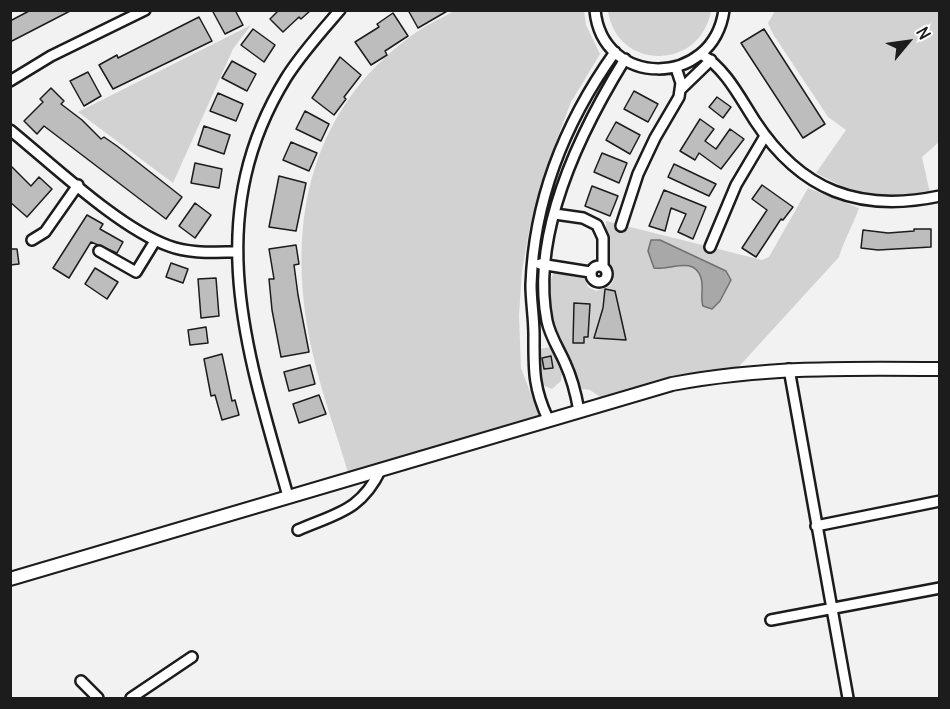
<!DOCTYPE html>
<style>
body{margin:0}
#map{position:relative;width:950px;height:709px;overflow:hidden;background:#f2f2f2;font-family:Delius,sans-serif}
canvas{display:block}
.frame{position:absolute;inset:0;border:12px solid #1c1c1c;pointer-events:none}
.north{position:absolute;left:878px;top:12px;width:60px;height:60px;-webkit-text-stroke:4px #fff;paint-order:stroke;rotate:61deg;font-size:16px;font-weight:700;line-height:24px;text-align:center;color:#1c1c1c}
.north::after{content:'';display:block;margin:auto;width:21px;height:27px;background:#1c1c1c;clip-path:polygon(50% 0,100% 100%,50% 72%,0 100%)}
</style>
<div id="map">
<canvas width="950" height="709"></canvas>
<div class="frame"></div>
<div class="north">N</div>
</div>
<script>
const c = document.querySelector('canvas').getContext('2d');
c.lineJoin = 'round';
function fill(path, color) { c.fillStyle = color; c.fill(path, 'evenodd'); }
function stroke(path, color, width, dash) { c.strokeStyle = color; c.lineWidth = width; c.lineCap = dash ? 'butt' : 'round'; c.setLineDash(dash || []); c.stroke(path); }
const green = new Path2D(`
 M454,11h130l2,14 14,29 -29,48 -23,61 -18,63 -8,45 -3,44 2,53 18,47 -191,58c-11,-39 -26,-78 -35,-118 -28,-123 -8,-241 98,-319 13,-10 29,-17 43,-25z
 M608,11v-1l103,1c-11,60 -94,60 -103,0z
 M775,11h164v131l-17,15 8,36 -33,4 -44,-5 -37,-19 30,-43 -18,-13 -55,-83 -5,-11z
 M251,25l-18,24 -60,134 -95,-71z
 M808,188l51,20c-6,17 -15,32 -20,49l-105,115 -131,27 -13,-9 -14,-2c-5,-36 -43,-81 -22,-115l4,-1 27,7 3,8 8,4 14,-5 4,-6 -1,-8 -6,-9 -1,-42 156,39 7,-3z
 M551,347l11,27 -1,7 -9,8 -12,-5 -3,-6 1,-29z`);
const water = new Path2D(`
 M651,240h9l66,31 5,9 -11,21 -8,8 -9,-3c-3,-9 1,-18 -2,-28 -7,-23 -32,-7 -47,-10l-6,-17z`);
const building = new Path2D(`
 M31,10h41l-62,32v-21z
 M212,10h23l8,15 -18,9z
 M279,10h32l-10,9 -2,-2 -16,15 -13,-13z
 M408,10h41l-31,18z
 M393,13l15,23 -23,15 2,4 -16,10 -16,-23 24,-15 -2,-3z
 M199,17l13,24 -99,48 -14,-24 18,-10 1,3z
 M253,29l22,16 -11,17 -23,-17z
 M764,29l61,95 -22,14 -62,-95z
 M340,57l21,18 -17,22 2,2 -12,16 -22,-17z
 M232,61l24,13 -9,17 -25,-13z
 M88,72l13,24 -17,10 -14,-25z
 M51,88l13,13 -3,3 21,16 19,19 3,-2 13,9 65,51 -16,22 -122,-93 -7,8 -13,-13 19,-19 -3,-3z
 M634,91l24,13 -10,18 -24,-13z
 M218,93l25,11 -7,17 -26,-10z
 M717,97l14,10 -8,11 -14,-11z
 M305,111l24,13 -8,17 -25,-12z
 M700,119l14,10 -9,12 11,8 14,-20 14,10 -23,30 -22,-16 -4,7 -15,-9z
 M616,122l24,13 -10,19 -24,-14z
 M204,126l26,9 -6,19 -26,-9z
 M291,142l26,11 -8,18 -26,-11z
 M602,153l25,10 -8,20 -25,-11z
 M195,163l27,6 -3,19 -28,-5z
 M674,164l42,20 -7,12 -41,-19z
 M10,165l21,21 8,-9 13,12 -25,28 -17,-15z
 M279,176l27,7 -10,48 -27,-4z
 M762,185l31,22 -10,13 -2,-1 -25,38 -14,-9 25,-38 -15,-11z
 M592,186l26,10 -8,20 -25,-10z
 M664,190l42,17 -13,32 -15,-7 8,-18 -15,-6 -6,23 -16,-5z
 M195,203l16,12 -16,23 -16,-12z
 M87,215l16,9 -3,5 23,13 -6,11 -26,-11 -22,36 -16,-10z
 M914,229h17v18l-53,3 -17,-2 2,-18 25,3 26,-2z
 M296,245l3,19 -5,1 4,30 11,57 -28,5 -9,-47 -3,-31h5l-5,-30z
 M10,249h7l2,15 -9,1z
 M171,263l17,6 -5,14 -17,-6z
 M95,268l23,14 -11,17 -22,-15z
 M216,278l3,38 -18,2 -3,-39z
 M605,289l10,2 11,49 -32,-2 9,-30z
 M574,303l16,1 -2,33h-4v6h-11z
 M206,327l2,16 -18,2 -2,-15z
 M222,354l10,47 3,-1 4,15 -17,5 -7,-25 -4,1 -7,-37z
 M551,356l2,12 -9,1 -2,-11z
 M310,365l5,19 -26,7 -5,-19z
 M319,395l7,19 -27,9 -6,-19z`);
const street = new Path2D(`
 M595,10c7,78 118,79 129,0
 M701,54c25,15 39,44 54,67 46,70 104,92 185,75
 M10,81l41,-25 94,-46
 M681,89l30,-29
 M10,130c42,34 110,99 159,116 21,8 46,6 68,6
 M555,214l28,4 14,7 6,13v29
 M621,226l17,-52 17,-36 24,-41 2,-14 -5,-15
 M32,240l13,-8 33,-47
 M710,247l26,-62 29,-49
 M99,251l37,21 19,-31
 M540,264l50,8
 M591 274a8 8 0 1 1 16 0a8 8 0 1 1-16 0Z
 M789,369l59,329
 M579,411c-3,-17 -7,-33 -14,-48 -6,-14 -15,-27 -18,-42 -17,-88 33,-189 78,-262
 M548,419c-15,-32 -14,-50 -14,-84 0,-17 -3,-34 -3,-50 3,-87 34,-163 84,-233
 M288,496c-41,-144 -88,-278 -2,-418 15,-24 35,-46 54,-68
 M816,526l124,-25
 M298,530c39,-17 63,-19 83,-61
 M771,620l169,-32
 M81,681l17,17
 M131,698l61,-41`);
const secondary = new Path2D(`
 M10,579l662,-195c89,-17 177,-16 268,-15`);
fill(green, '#d2d2d2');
fill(water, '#a8a8a8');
stroke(water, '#707070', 1.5);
fill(building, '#bdbdbd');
stroke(building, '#1c1c1c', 1.5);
stroke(street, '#1c1c1c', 14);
stroke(secondary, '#1c1c1c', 16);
stroke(street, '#fff', 9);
stroke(secondary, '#fff', 12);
</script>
